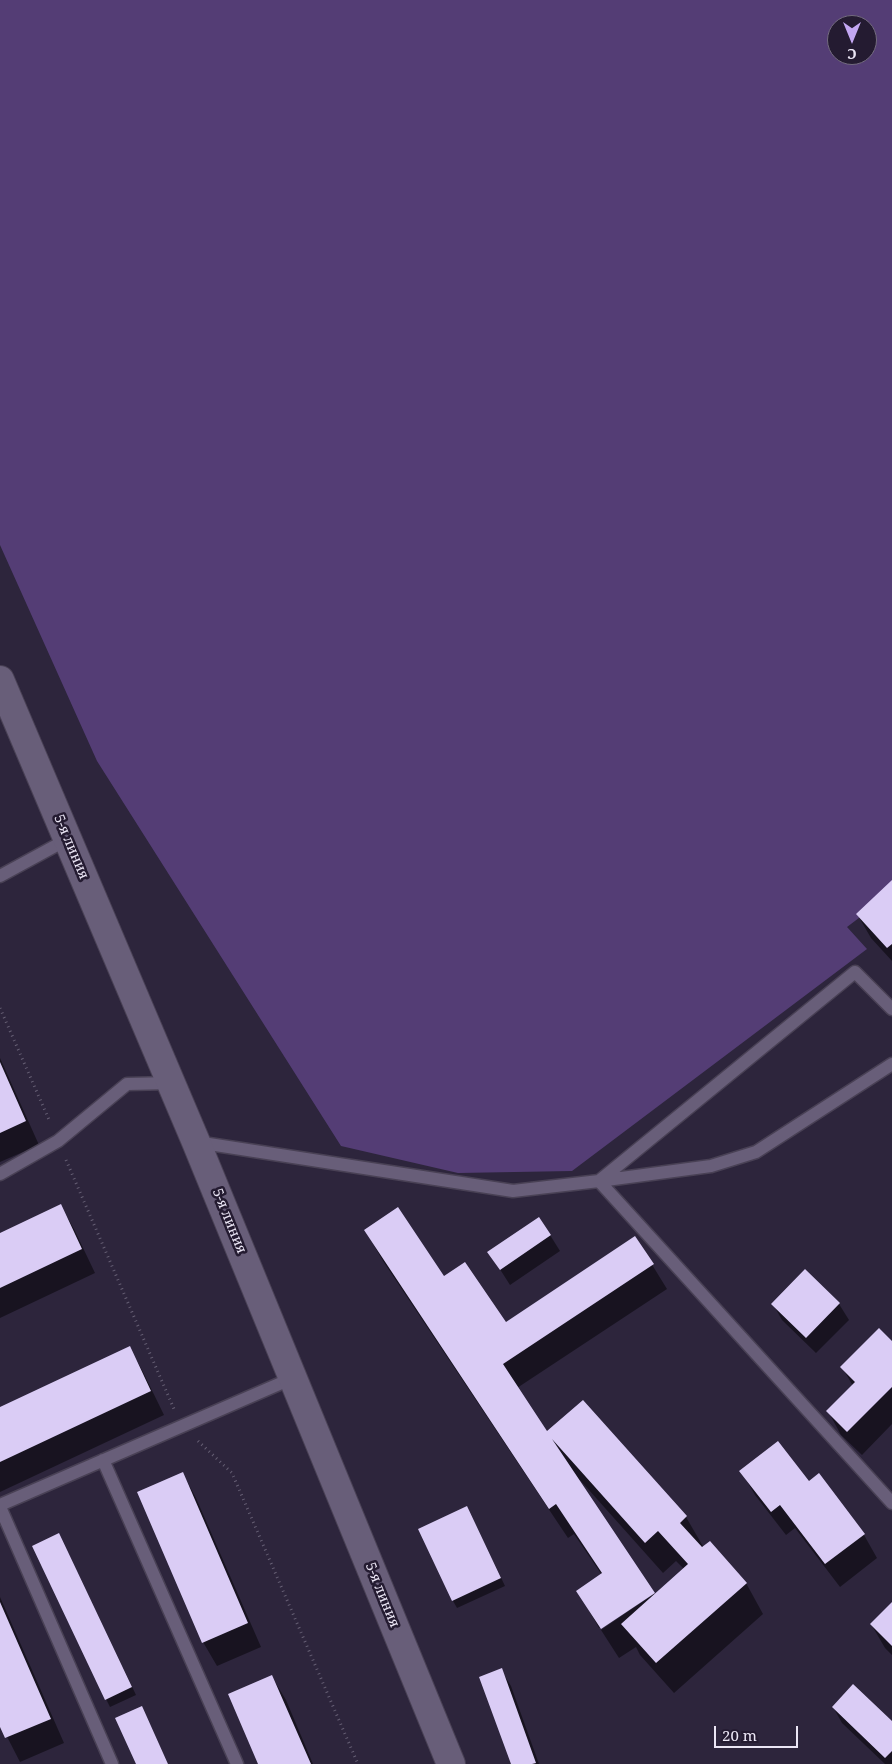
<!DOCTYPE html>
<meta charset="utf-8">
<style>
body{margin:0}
#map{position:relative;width:892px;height:1764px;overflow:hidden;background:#2d253c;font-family:"Noto Serif",serif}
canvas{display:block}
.north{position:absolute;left:827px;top:15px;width:50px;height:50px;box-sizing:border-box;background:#241b31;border:1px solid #746c7f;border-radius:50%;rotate:180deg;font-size:14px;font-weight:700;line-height:20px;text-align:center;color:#ebe6f5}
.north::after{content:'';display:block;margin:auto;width:18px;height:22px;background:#c3a7f2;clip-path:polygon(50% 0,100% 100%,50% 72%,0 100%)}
.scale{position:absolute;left:714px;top:1726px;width:84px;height:22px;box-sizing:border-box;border:2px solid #ebe6f5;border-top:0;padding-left:6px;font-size:15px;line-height:18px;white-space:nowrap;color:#ebe6f5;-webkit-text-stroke:4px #241b31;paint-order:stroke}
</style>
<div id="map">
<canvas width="892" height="1764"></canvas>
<div class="north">С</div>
<div class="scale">20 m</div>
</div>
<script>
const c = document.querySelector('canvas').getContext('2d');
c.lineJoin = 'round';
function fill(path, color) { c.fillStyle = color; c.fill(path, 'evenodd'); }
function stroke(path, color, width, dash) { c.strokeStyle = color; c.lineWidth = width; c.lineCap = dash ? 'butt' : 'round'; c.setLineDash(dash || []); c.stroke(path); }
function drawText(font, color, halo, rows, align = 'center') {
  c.font = font + ' "Noto Serif",serif'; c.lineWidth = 5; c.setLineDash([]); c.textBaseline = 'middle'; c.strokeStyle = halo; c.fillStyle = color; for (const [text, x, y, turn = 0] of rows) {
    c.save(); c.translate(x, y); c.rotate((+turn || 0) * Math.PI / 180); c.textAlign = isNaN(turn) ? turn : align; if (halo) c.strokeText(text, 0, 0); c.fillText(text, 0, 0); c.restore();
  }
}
const green = new Path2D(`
 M0,0h892v893l-45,34 20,22 -295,222 -114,2 -117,-27 -244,-385 -97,-216zM837,25h30v30h-30z`);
const shadow = new Path2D(`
 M892,882v79l-21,-23 -14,-24z
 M0,1058l39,87 -39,17z
 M61,1206l13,23 21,44 -95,45v-84z
 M365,1230l78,48 62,46 130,-87 32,52 -150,99 30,45 36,-32 103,116 18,31 42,35 17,31 -89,79 -34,-38 -4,-8 -17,11 -18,-28 53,-36 1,2 29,-27 -8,-8 -13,12 -83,-93 -1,1 74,112 -54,35 -21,-37 24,-16 -28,-41 -6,4 -185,-277z
 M550,1235l10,16 -50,34 -21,-33z
 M773,1304h66l10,16 -33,33 -34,-33z
 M892,1343v81l-30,31 -21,-20 -13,-24 25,-25 -11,-19z
 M130,1348l13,24 21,43 -164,77v-84z
 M741,1471l67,12 56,52 13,23 -37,29 -45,-59 -9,7 -31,-40z
 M183,1474l13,24 65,149 -44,19 -14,-24z
 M471,1515l34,71 -48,22 -4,-7z
 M63,1542l73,153 -26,12 -4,-8z
 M0,1597l64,146 -44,19 -20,-39z
 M892,1604v51l-7,-7 -14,-24z
 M501,1670l10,16 28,78h-26z
 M272,1677l14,23 27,64h-54z
 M833,1707l59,15v42h-7l-43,-41z
 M141,1708l9,16 18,40h-31z`);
const building = new Path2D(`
 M892,880v64l-5,4 -31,-34z
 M0,1062l26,59 -26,12z
 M61,1204l21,45 -82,39v-55z
 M398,1207l46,69 21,-14 41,60 129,-86 19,28 -151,100 44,67 36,-31 104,116 -7,7 22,24 8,-6 37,42 -91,80 -35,-39 67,-60 -30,-33 -13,12 -93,-104 103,154 -54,36 -25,-38 26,-18 -46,-69 -7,5 -185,-279z
 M539,1217l12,18 -51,35 -13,-18z
 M805,1269l35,34 -34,35 -35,-34z
 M879,1328l13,13v46l-45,45 -21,-21 29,-29 -15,-15z
 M130,1346l21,45 -151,71v-55z
 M778,1441l31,40 10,-8 46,61 -40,30 -45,-59 -9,7 -32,-41z
 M183,1472l65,151 -46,20 -65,-151z
 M467,1506l34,72 -49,23 -34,-72z
 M59,1533l73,154 -27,13 -73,-154z
 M0,1602l51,117 -46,19 -5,-11z
 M892,1602v44l-22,-22z
 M502,1668l34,95 -4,1h-21l-32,-87z
 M272,1675l39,89h-53l-30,-70z
 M853,1684l39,37v30l-7,7 -53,-51z
 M142,1706l26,58h-32l-21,-46z`);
const path = new Path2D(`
 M0,1008l50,114
 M66,1160l108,249
 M198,1441l34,32 126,291`);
const lane = new Path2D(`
 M0,876l68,-37
 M892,1009l-37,-37 -256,209 112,-15 45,-14 136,-88
 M196,1142l317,49 86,-10 293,322
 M0,1174l58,-33 69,-57 44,-1
 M103,1460l134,304
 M0,1505l293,-127
 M0,1507l112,257`);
const secondary = new Path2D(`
 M0,680l196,462 255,622`);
const streetNames = [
 ["5-я линия",71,847,67],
 ["5-я линия",229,1221,68],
 ["5-я линия",382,1595,68]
];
fill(green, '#543d75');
fill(shadow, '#0007');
fill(building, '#daccf5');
stroke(lane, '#494155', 15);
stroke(secondary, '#494155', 30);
stroke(path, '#665f74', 3, [1, 4]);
stroke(lane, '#685e79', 12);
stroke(secondary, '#685e79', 28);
drawText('14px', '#ebe6f5', '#241b31', streetNames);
</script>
